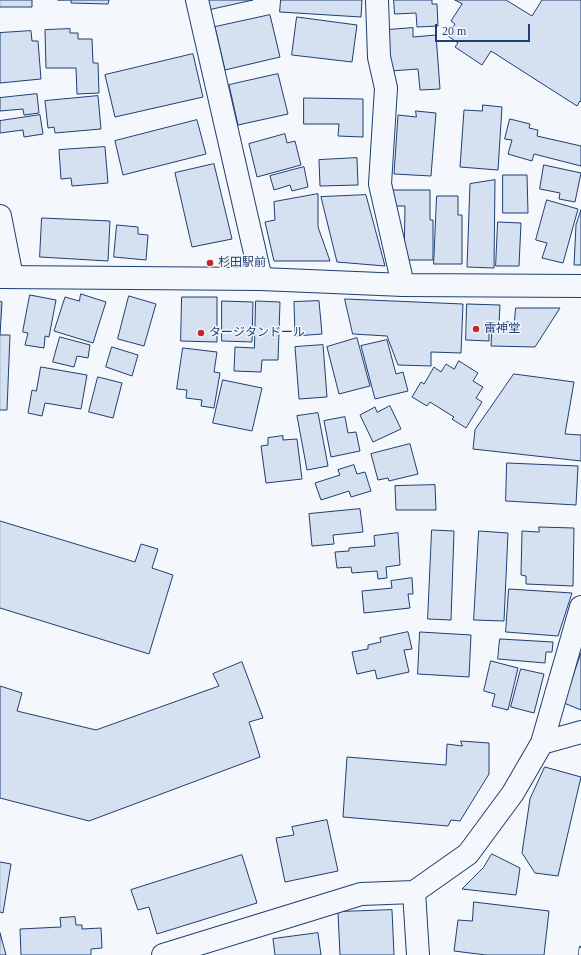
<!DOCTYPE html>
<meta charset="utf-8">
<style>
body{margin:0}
#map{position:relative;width:581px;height:955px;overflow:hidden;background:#f4f7fb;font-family:"Times New Roman",serif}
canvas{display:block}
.scale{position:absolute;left:435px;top:24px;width:95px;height:18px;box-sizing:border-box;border:2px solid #1d3f73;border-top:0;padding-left:5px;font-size:12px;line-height:14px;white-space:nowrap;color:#1d3f73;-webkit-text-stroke:3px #f4f7fb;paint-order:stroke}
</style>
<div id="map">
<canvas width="581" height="955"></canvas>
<div class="scale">20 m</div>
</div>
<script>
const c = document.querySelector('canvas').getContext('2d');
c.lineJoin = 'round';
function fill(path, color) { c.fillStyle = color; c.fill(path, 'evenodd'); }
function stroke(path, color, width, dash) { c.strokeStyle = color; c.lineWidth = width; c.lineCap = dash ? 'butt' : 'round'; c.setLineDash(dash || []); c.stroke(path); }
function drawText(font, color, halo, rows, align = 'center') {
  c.font = font + ' "Times New Roman","Noto Sans JP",serif'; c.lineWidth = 3; c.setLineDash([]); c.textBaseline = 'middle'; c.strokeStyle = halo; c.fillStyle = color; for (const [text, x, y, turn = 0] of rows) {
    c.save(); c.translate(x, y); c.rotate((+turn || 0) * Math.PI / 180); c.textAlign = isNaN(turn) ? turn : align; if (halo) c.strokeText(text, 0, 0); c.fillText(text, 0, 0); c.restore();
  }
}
const building = new Path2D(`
 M0,0h32v7h-32z
 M58,0h51l-1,4 -37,-1v-3z
 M206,0h47l-45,10z
 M281,0h81l-1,17 -81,-5z
 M394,0h38v4h5l1,22 -21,1 -1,-14 -21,1z
 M455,0h51l26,16 10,-16h39v102l-1,-1 -3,5 -86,-55 -9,14 -27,-18 3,-4 -10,-7 7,-12 -4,-3 11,-17z
 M270,15l10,42 -55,13 -10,-43z
 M297,17l60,8 -5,37 -60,-7z
 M413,28v9l23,-2 4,54 -20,1 -2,-21 -27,2 -4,-41z
 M70,29v4h8v6h14l1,24h5l1,30 -22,1 -1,-26h-30l-1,-38z
 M31,31l1,10h6l3,38 -41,4v-50z
 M193,54l10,43 -88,20 -10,-42z
 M278,74l10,40 -50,11 -9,-40z
 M37,94l2,19 -15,2 -1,-6 -23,2v-13z
 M98,96l3,33 -46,4 -1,-6 -6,1 -3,-27z
 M304,98l59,1v38l-25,-1 1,-12h-35z
 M483,105l19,2 -4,63 -38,-3 4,-57 18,1z
 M416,111l20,2 -5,63 -37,-2 4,-59 18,2z
 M40,115l3,19 -19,3 -1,-7 -23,3v-12z
 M510,119l20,5 -1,4 9,2 -1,6 44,10v20l-47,-12 -2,7 -24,-7 4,-14 -7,-1z
 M197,120l9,34 -83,21 -8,-34z
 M285,134l2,9 8,-2 6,24 -44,12 -8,-33z
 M105,147l3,36 -36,3 -1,-8 -10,1 -2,-29z
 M357,158l1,27 -38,1 -1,-26z
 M214,164l18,75 -40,8 -17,-74z
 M544,165l37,8 -6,29 -16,-3 1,-6 -20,-4z
 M304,167l4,20 -16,4 -2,-6 -16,5 -4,-14z
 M503,175h24l1,38h-25z
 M495,180l-1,88 -27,-1 3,-83z
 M392,190h38v30h3v40h-29l1,-54h-13z
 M318,194v33l12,34h-56l-9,-39 10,-2 -1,-18z
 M366,195l19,71 -48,-4 -16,-65z
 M437,196h21v19h4v49h-28z
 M547,200l31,9 -15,54 -21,-5 5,-15 -11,-3z
 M581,210v55h-7l2,-40z
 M42,218l68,3 -2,40 -68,-4z
 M498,222l23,1 -2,43h-23z
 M117,225l21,2v7l10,1 -2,25 -32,-3z
 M81,294l25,8 -13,41 -39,-12 11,-34 14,4z
 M30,295l26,5 -7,37 -4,-1 -1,12 -19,-3 3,-12 -5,-1z
 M129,296l27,8 -12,42 -26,-7z
 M182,297h35v45l-36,-1z
 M345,299l118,5 -2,49 -30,-1v14l-33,-1 -11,-29 -34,-2z
 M0,301l2,1 -2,33h10l-3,75h-7z
 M222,301l31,1 -1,40 -30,-1z
 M256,301l24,1 -2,58h-16l-1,12 -27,-1 1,-24 19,1z
 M319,301l3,33 -27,2 -1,-34z
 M467,304l33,1 -1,19 -10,-1v18l-23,-1z
 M516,308h44l-25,39 -44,-1 1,-20h15l-1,-4h8z
 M60,337l30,8 -2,13 -11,-2 -3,11 -21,-5z
 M357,338l13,48 -31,8 -12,-47z
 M387,340l9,34 7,-2 5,19 -33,8 -14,-53z
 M323,345l4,52 -28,2 -4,-52z
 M112,347l26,8 -6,21 -26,-9z
 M183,348l34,4 -3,20 6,1 -6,35 -13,-2 1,-6 -16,-2 1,-8 -10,-1z
 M459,361l19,12 -5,8 10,6 -7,11 6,4 -16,26 -14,-9 2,-2 -24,-15 -3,4 -15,-9 9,-15 3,2 10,-17 7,5 5,-8 8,5z
 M41,367l46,8 -6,34 -36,-6 -3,13 -14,-3 4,-23 4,1z
 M514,374l60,8 -9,52 16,1v26l-108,-12 2,-19z
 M98,377l24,6 -9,35 -24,-6z
 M223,380l39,8 -10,43 -39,-8z
 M390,406l11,23 -28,13 -13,-27 15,-8 2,5z
 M318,413l10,53 -21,4 -10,-54z
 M345,417l3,16 8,-1 4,19 -29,6 -7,-36z
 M283,436v4l14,-1 5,40 -36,4 -5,-37 7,-1v-7z
 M410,444l8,30 -29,7 -1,-3 -10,2 -7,-26z
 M507,463l71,3 -2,39 -70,-4z
 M354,465l3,9 8,-2 6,19 -20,6 -2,-6 -28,9 -6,-17 25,-8 -2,-5z
 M435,485l1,25h-40l-1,-24z
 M360,509l3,23 -30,3 1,9 -22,2 -3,-32z
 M0,521l135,41 6,-18 17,5 -6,19 21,7 -24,79 -149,-46z
 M539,527l35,1 -1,58 -47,-2v-8l-5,-1 1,-44 17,1z
 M432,530l22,1 -3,89 -23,-1z
 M479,531l29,2 -4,88 -30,-1z
 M398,533l2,32 -14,2 1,11 -9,1 -1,-8 -25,2 -1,-6 -14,1 -2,-16 14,-1v-3l26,-2 -1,-10z
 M412,578l1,16h-5l2,14 -46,5 -2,-22 30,-3 -1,-7z
 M509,589l63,4 -14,43 -52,-4z
 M408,632l4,17 -8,1 5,22 -32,7 -2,-9 -18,4 -5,-22 16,-3v-4l13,-3 -1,-4z
 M420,632l51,3 -2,42 -51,-3z
 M500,639l53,3 -1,10h-6l-1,11 -47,-4z
 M581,653v57l-17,-7z
 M491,661l27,7 -10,42 -16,-4 3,-12 -11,-3z
 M242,662l21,56 -14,4 11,35 -171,64 -89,-23v-112l22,7 -5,18 79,19 123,-44 -6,-12z
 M521,669l23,5 -10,39 -23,-6z
 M461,741l28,2v31l-29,47 -9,-1 -3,6 -105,-9 4,-60 99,8 1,-21 15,2z
 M545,767l36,10 -23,99 -23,-3 -13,-20 8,-54z
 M327,820l11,51 -53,11 -9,-44 18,-3 -2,-8z
 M492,854l28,14 -4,27 -54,-6 21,-21z
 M242,855l15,48 -100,31 -8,-27 -11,3 -7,-20z
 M0,862l11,2 -8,49 -3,-1z
 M474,902l75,9 -5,44h-58l-32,-4 4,-31 14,1z
 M392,910l2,45h-54l-2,-43z
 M75,917l1,8h6v4l19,-1 1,20 -11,1v6h-70l-1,-26 41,-2 -1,-9z
 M0,933l6,22h-6z
 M318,933l3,22h-46l-2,-16z`);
const minor = new Path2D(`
 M197,0l64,279
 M377,0l2,57 7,31 -6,96 23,101
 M0,216l12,61
 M542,743l39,-11
 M163,955l198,-61 53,-2
 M418,955l-4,-63 54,-38 45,-61 29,-50 39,-136`);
const major = new Path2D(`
 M0,277l261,2 142,6 178,1`);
const rail = new Path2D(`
 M580,955l1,-7`);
const markers = [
 [210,263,4,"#c62828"],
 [476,329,4,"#c62828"],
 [201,333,4,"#c62828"]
];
const poiNames = [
 ["杉田駅前",218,263],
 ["雷神堂",484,329],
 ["タージタンドール",209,333]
];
fill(building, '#d5e0f0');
stroke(building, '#1d3f73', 1);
stroke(minor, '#1d3f73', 24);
stroke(major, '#1d3f73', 24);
stroke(minor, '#f4f7fb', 22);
stroke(major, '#f4f7fb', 22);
stroke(rail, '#1d3f73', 4.5);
stroke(rail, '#f4f7fb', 3, [9]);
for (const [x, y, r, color] of markers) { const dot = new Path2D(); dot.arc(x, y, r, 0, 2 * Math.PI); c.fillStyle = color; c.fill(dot); stroke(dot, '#f4f7fb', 1.5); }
drawText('12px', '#1d3f73', '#f4f7fb', poiNames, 'left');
</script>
